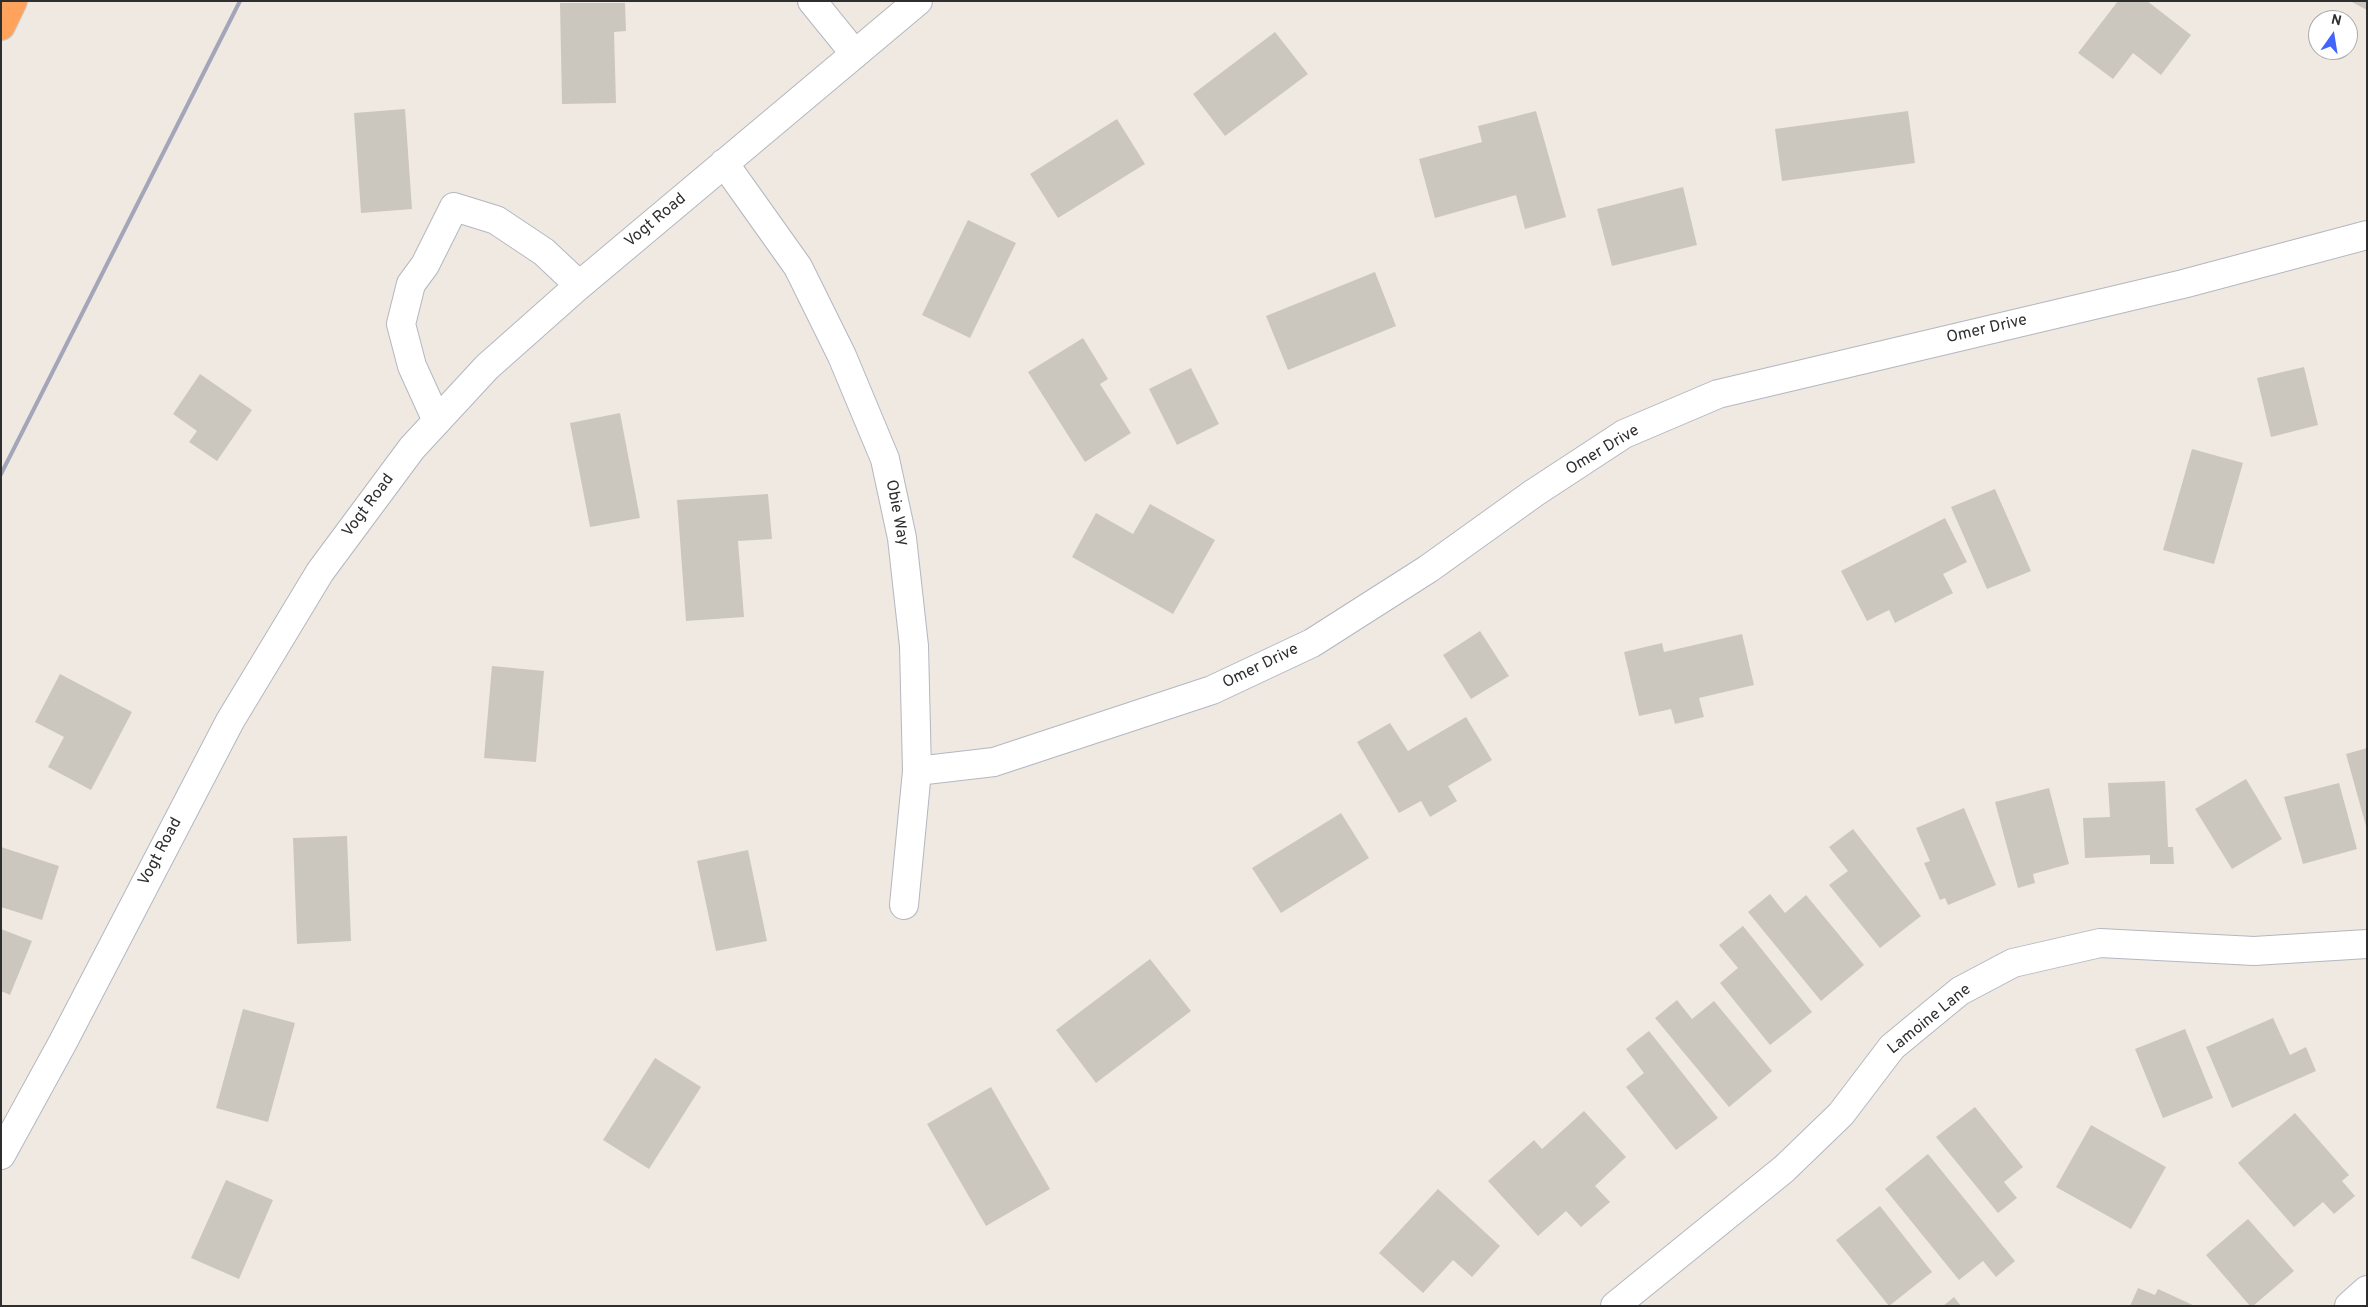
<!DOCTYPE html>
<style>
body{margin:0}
#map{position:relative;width:2368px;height:1307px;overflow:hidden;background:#efe9e1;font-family:Overpass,sans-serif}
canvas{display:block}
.frame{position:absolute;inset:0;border:2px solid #2e2e2e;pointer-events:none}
.north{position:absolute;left:2308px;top:10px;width:50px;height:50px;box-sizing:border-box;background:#fff;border:1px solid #ababab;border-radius:50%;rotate:13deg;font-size:14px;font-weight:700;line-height:20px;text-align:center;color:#2e2e2e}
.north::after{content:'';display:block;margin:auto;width:18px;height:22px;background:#4264fb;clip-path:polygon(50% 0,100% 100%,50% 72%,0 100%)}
</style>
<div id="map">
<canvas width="2368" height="1307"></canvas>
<div class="frame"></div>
<div class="north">N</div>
</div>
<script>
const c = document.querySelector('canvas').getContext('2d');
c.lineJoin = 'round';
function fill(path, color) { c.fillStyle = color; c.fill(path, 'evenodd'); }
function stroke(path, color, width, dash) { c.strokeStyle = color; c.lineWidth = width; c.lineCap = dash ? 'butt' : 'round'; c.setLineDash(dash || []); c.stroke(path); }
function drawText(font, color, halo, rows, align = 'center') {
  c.font = font + ' Overpass,sans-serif'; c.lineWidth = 4.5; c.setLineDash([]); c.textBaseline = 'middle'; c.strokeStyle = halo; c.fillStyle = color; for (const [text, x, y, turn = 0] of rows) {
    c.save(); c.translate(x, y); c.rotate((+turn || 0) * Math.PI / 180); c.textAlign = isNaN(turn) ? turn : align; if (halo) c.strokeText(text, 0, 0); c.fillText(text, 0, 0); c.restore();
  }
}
const building = new Path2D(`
 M2118,1h29l44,34 -30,40 -28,-22 -20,26 -35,-26z
 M2350,1h17v9z
 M560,3h65l1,28 -12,1 2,71 -54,1z
 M1275,32l33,42 -83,62 -32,-42z
 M405,109l7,100 -51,4 -7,-100z
 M1536,111l30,106 -41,12 -9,-34 -81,23 -16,-59 63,-17 -4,-16z
 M1908,111l7,52 -133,18 -7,-52z
 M1117,119l28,45 -87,54 -28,-44z
 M1683,187l14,58 -85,21 -15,-57z
 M968,220l48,23 -46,95 -48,-23z
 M1375,272l21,54 -108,44 -22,-54z
 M1083,338l25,41 -8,5 31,49 -46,29 -57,-90z
 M2304,367l14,58 -47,12 -14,-59z
 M1191,368l28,56 -42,21 -28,-56z
 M200,374l52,36 -35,51 -28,-19 8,-11 -24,-17z
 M620,413l20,105 -50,9 -20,-104z
 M2192,449l51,14 -29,101 -51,-14z
 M1995,489l36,82 -44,18 -36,-82z
 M768,494l4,45 -34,2 6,76 -58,4 -9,-121z
 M1150,504l65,36 -42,74 -101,-57 24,-44 37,21z
 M1945,518l22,44 -24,12 10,19 -58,30 -6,-13 -22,11 -26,-50z
 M1480,631l29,45 -38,23 -28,-44z
 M1742,634l12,51 -55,13 5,19 -29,7 -4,-15 -32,7 -15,-64 38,-9 2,9z
 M492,666l52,5 -8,91 -52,-4z
 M60,674l72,38 -41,78 -43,-23 16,-30 -29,-15z
 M1466,717l26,43 -44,26 9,15 -27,16 -9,-16 -22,12 -42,-71 33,-19 18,28z
 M2367,748v77l-1,1 -20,-72z
 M2246,779l36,60 -50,30 -37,-60z
 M2165,781l3,66h5l1,17h-24v-9l-65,3 -2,-40 27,-1 -2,-34z
 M2339,783l18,66 -54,15 -19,-67z
 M2049,788l20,76 -36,10 2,9 -17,5 -23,-86z
 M1964,808l32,77 -48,20 -3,-7 -5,2 -16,-37 6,-2 -14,-33z
 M1341,813l28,45 -88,55 -29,-45z
 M1853,829l68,87 -41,32 -51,-63 19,-14 -19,-24z
 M347,836l4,105 -54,3 -4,-106z
 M1,847l58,19 -17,54 -41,-13z
 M748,850l19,91 -51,10 -19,-90z
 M1770,894l15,19 21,-18 58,70 -43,36 -73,-89z
 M1743,926l69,86 -42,33 -50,-62 18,-15 -19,-23z
 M1,929l31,12 -22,54 -9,-4z
 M1150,959l41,52 -95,72 -40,-53z
 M1677,1000l15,19 22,-18 58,70 -43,36 -74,-89z
 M243,1009l52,14 -27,99 -52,-14z
 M2273,1018l17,37 16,-8 10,24 -84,37 -26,-61z
 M2185,1029l28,69 -50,20 -28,-69z
 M1649,1031l69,87 -42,32 -50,-63 18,-14 -18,-24z
 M655,1058l46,29 -52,82 -46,-29z
 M991,1087l59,102 -64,37 -59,-102z
 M1975,1107l48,60 -19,15 13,16 -19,15 -62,-76z
 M1584,1111l42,46 -31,29 15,16 -29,25 -15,-16 -28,25 -50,-55 46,-41 8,9z
 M2295,1113l54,62 -7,6 13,15 -21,18 -11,-12 -29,25 -56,-64z
 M2091,1125l75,42 -35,62 -75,-42z
 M1928,1154l87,107 -19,16 -13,-16 -24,19 -74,-91z
 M226,1180l47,20 -34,79 -48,-21z
 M1438,1189l62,57 -28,31 -19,-17 -30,33 -44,-40z
 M1880,1206l52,66 -43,34 -53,-66z
 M2248,1219l46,52 -41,35h-3l-44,-51z
 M2138,1288l17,7 3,-6 37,17h-65z
 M1954,1297l7,9h-18z`);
const minor = new Path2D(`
 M812,1l43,53
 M724,163l74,104 44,89 43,103 17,79 12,108 3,125 -13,134
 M437,421l-25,-55 -11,-42 10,-40 14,-19 29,-58 42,13 48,32 35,33
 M917,771l77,-9 218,-72 100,-47 116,-74 106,-76 90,-59 94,-40 465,-110 184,-49
 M1,1155l62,-113 167,-321 90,-149 92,-124 75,-81 89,-79 342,-287
 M1615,1306l169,-137 57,-55 51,-67 68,-56 53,-28 87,-20 154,8 113,-7
 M2349,1306l18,-16`);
const highway = new Path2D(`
 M1,26l12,-25`);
const rail = new Path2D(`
 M1,474l239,-473`);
const streetNames = [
 ["Vogt Road",656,221,-40],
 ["Omer Drive",1987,330,-13],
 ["Omer Drive",1603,451,-31],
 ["Vogt Road",369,506,-53],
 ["Obie Way",896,513,79],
 ["Omer Drive",1261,667,-26],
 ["Vogt Road",161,852,-62],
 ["Lamoine Lane",1930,1020,-39]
];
fill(building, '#cbc7bf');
stroke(minor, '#b4b7c1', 30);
stroke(highway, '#c9c9c9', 30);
stroke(minor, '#fff', 28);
stroke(highway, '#ffa35c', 28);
stroke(rail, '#a3a6b8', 4);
drawText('16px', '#2e2e2e', '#fff', streetNames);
</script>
